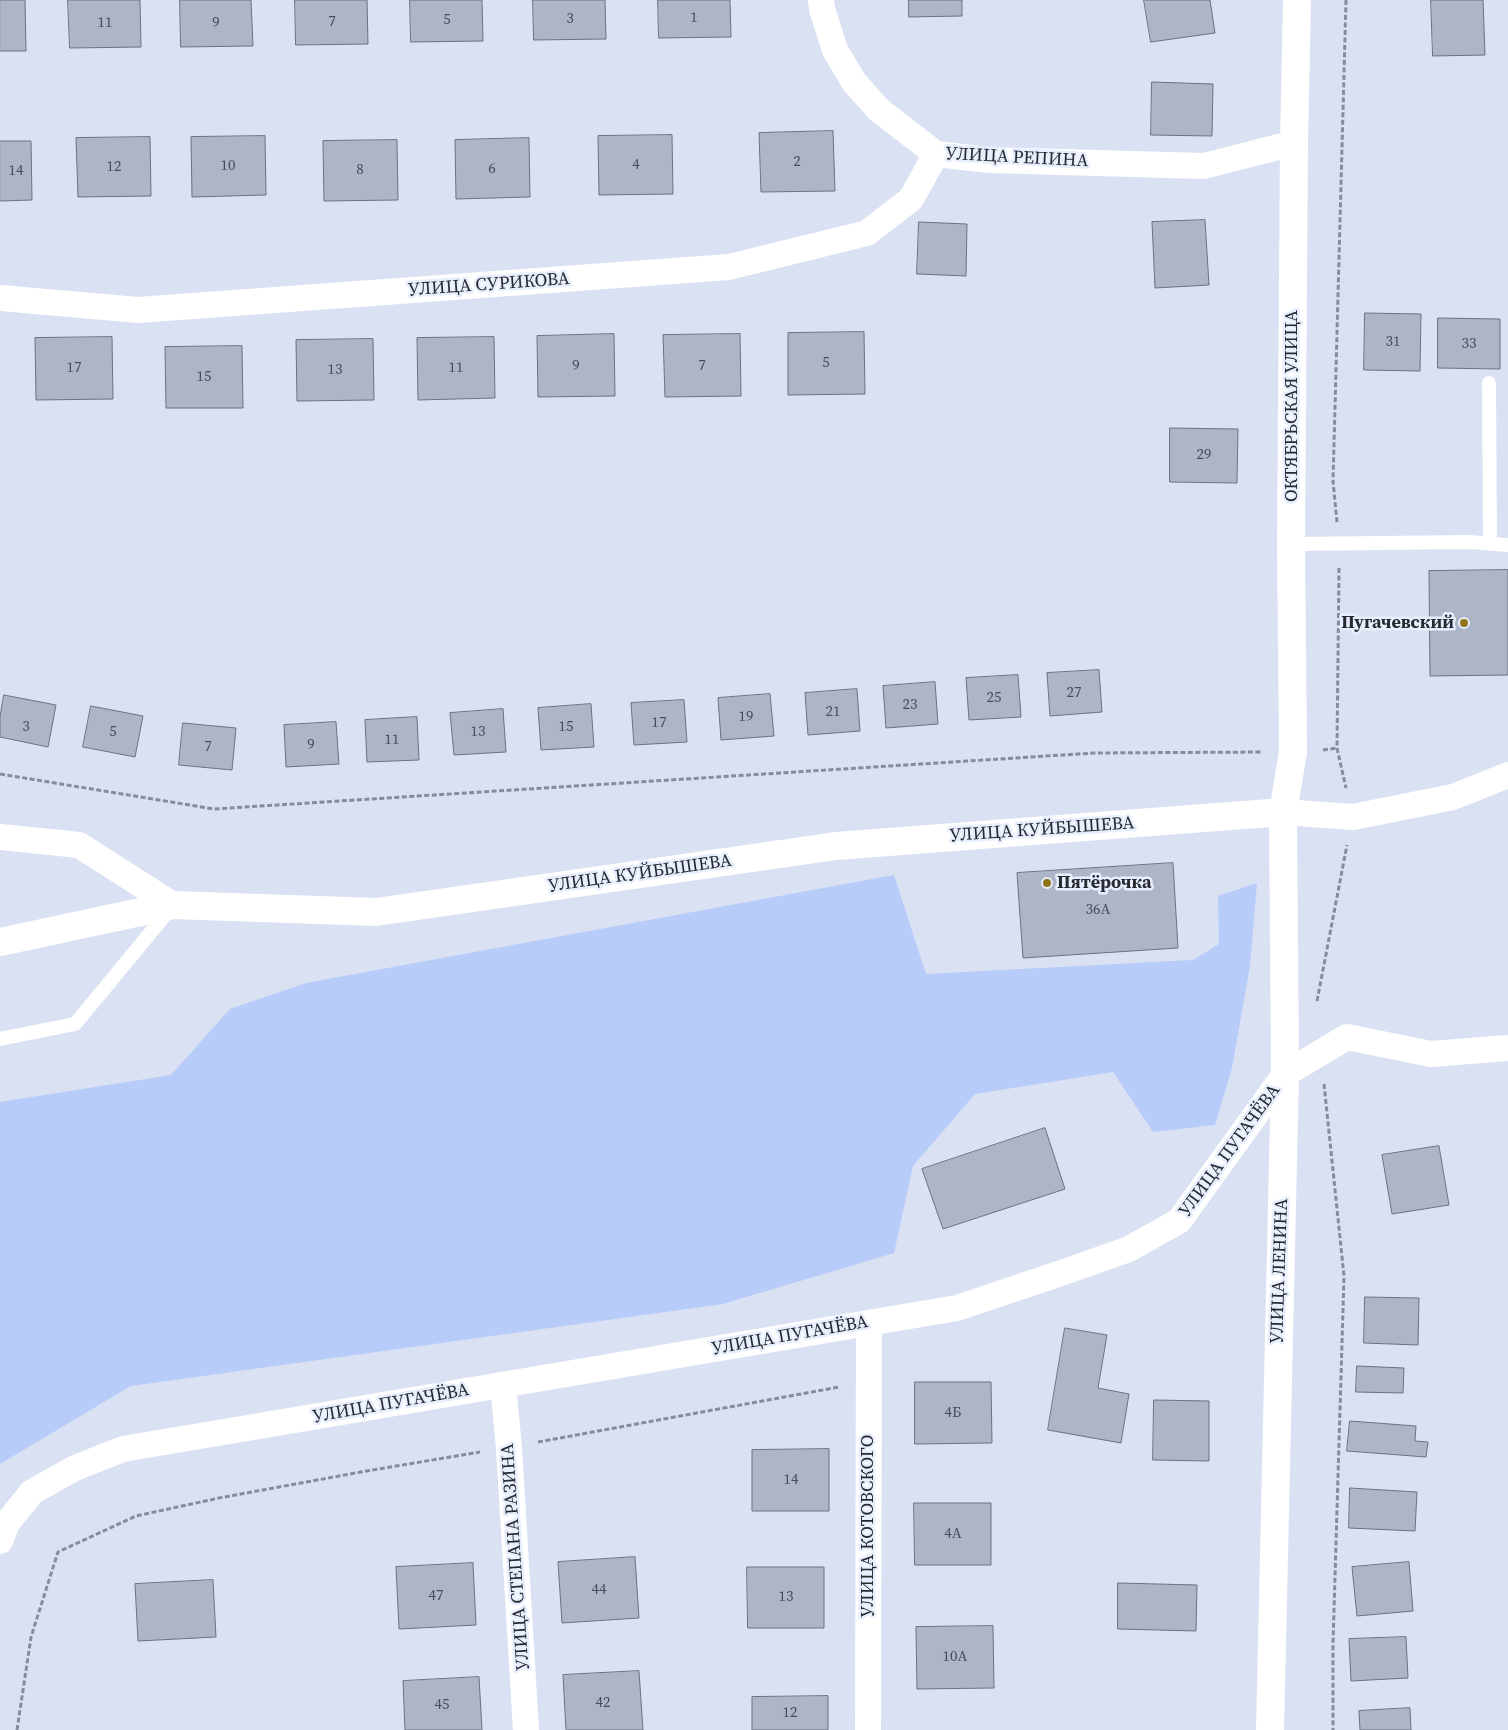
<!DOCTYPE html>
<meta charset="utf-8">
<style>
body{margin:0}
canvas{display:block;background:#d9e1f3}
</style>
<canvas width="1508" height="1730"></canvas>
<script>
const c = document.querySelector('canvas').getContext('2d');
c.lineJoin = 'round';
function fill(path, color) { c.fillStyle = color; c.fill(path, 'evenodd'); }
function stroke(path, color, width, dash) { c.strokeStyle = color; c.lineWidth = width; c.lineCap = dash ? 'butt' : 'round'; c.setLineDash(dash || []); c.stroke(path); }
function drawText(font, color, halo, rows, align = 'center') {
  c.font = font + ' "Source Serif 4",serif'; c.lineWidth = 5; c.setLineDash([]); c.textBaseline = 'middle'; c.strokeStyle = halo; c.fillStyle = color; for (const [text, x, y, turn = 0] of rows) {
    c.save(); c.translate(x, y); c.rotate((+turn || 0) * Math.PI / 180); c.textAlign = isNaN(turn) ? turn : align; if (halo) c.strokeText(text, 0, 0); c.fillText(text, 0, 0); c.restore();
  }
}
const green = new Path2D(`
 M894,875l32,99 267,-14 26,-16 -1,-48 39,-13 -7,83 -18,102 -17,57 -62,7 -40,-60 -138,22 -62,72 -19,87 -171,51 -592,82 -131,78v-362l171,-27 59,-66 76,-26z`);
const building = new Path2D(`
 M0,0h25l1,51h-26z
 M68,0h72l1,47 -71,1z
 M180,0h71l2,46 -72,1z
 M295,0h72l1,44 -72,1z
 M410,0h72l1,41 -72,1z
 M533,0h72l1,39 -72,1z
 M658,0h72l1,37 -72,1z
 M909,0h53v16l-53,1z
 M1144,0h66l5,33 -64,9z
 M1431,0h52l2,55 -52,1z
 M1152,82l61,2 -1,52 -61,-1z
 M833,131l2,60 -74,1 -2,-59z
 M672,135l1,59 -74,1 -1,-59z
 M265,136l1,59 -74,2 -1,-60z
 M150,137l1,59 -73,1 -2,-59z
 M529,138l1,59 -74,2 -1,-59z
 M397,140l1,60 -74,1 -1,-60z
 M0,141h31l1,59 -32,1z
 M1205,220l4,65 -54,3 -3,-66z
 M919,222l48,2 -1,52 -49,-2z
 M1365,313l56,1 -1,57 -56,-1z
 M1438,318l62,1v50l-62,-1z
 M864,332l1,62 -77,1v-62z
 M614,334l1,62 -77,1 -1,-61z
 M740,334l1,62 -76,1 -2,-62z
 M112,337l1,62 -77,1 -1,-62z
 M494,337l1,61 -77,2 -1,-62z
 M373,339l1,61 -77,1 -1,-61z
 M242,346l1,62h-77l-1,-61z
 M1170,428l68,1 -1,54 -67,-1z
 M1508,570v105l-78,1 -1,-105z
 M1099,670l3,42 -52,4 -3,-43z
 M1018,675l3,42 -52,3 -3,-42z
 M935,682l3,42 -52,4 -3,-42z
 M857,689l3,42 -52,4 -3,-42z
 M770,694l4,42 -53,4 -3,-42z
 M4,695l52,10 -8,42 -48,-10v-20z
 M684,700l3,42 -53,3 -3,-42z
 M591,704l3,43 -53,3 -3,-42z
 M91,706l52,10 -8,41 -52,-10z
 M503,709l3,43 -52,3 -4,-42z
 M417,717l2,43 -52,2 -2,-42z
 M336,722l3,42 -53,3 -2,-42z
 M183,723l53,5 -4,42 -53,-5z
 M1173,863l5,85 -155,10 -6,-85z
 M1045,1128l20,61 -122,40 -21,-60z
 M1439,1146l10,59 -57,9 -10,-59z
 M1365,1297l54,1 -1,47 -54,-2z
 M1065,1328l42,7 -9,53 31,6 -8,49 -73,-13z
 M1357,1366l47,2 -1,25 -47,-1z
 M915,1382h76l1,61 -77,1z
 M1154,1400l55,1v60l-56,-1z
 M1350,1421l66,5 -1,15 13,1 -2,15 -79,-6z
 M829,1449v62h-77v-61z
 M1350,1488l67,4 -2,39 -66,-3z
 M914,1503h77v62h-76z
 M635,1557l4,61 -77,5 -4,-61z
 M1409,1562l4,49 -56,5 -5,-49z
 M473,1563l3,62 -77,4 -3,-62z
 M747,1567h77v61h-76z
 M213,1580l3,57 -78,4 -3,-57z
 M1118,1583l79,2 -1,46 -78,-2z
 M993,1626l1,62 -77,1 -1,-62z
 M1406,1637l2,41 -57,3 -2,-42z
 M639,1671l4,59h-77l-3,-55z
 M479,1677l3,53h-77l-2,-49z
 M828,1696v34h-76v-33z
 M1410,1708l1,22h-51l-1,-19z`);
const path = new Path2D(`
 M1337,522l-4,-41 13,-481
 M1339,568l-2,180 9,40
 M1323,750l14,-2
 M0,774l214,35 880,-56 168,-1
 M1317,1001l30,-156
 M1324,1084l20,192 -11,368v86
 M538,1442l301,-55
 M17,1730l14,-93 27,-85 78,-36 83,-18 142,-26 119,-20`);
const lane = new Path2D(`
 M1489,383l1,160
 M1291,544l179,-2 38,3
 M0,1039l75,-15 96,-116`);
const street = new Path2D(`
 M821,0l1,9 13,41 19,32 25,28 57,44 53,6 215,6 90,-23
 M0,298l138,12 591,-43 138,-34 44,-34 25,-45
 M1283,812l70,5 100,-20 55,-22
 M0,837l79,8 94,60
 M503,1385l6,63 17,282
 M0,1541l7,-18 25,-31 43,-24 48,-19 834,-141 110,-37 62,-22 50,-28 106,-147 62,-37 84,17 77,-6
 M868,1730l1,-407`);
const secondary = new Path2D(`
 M0,942l173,-37 203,7 460,-66 447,-34
 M1270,1730l15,-656 -2,-262 10,-60 -2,-208 3,-401 3,-143`);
const markers = [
 [1464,623,5,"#8f7419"],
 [1047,883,5,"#8f7419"]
];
const numberNames = [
 ["1",694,18],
 ["3",570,19],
 ["5",447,20],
 ["7",332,22],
 ["11",105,23],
 ["9",216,23],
 ["2",797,162],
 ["4",636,165],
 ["10",228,166],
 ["12",114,167],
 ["6",492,169],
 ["8",360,170],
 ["14",16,171],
 ["31",1393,342],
 ["33",1469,344],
 ["5",826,363],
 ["9",576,366],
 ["7",702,366],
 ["17",74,368],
 ["11",456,368],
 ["13",335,370],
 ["15",204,377],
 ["29",1204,455],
 ["27",1074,693],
 ["25",994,698],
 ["23",910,705],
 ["21",833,712],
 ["19",746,717],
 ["17",659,723],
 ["3",26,727],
 ["15",566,727],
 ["5",113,732],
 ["13",478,732],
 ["11",392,740],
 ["9",311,745],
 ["7",208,747],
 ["36А",1098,910],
 ["4Б",953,1413],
 ["14",791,1480],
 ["4А",953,1534],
 ["44",599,1590],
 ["47",436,1596],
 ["13",786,1597],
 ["10А",955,1657],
 ["42",603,1703],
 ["45",442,1705],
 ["12",790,1713]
];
const streetNames = [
 ["УЛИЦА РЕПИНА",1017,158,3],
 ["УЛИЦА СУРИКОВА",489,285,-4],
 ["ОКТЯБРЬСКАЯ УЛИЦА",1292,406,-90],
 ["УЛИЦА КУЙБЫШЕВА",1042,830,-4],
 ["УЛИЦА КУЙБЫШЕВА",640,874,-8],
 ["УЛИЦА ПУГАЧЁВА",1230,1151,-54],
 ["УЛИЦА ЛЕНИНА",1280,1271,-88],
 ["УЛИЦА ПУГАЧЁВА",790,1336,-10],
 ["УЛИЦА ПУГАЧЁВА",391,1404,-10],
 ["УЛИЦА КОТОВСКОГО",868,1526,-90],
 ["УЛИЦА СТЕПАНА РАЗИНА",516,1557,-94]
];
const poiNames = [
 ["Пугачевский",1454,623],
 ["Пятёрочка",1057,883,"left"]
];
fill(green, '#b8ccf9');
fill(building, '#adb5c6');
stroke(building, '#6b7282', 1);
stroke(path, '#878c99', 3, [5, 2.5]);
stroke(lane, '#fff', 14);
stroke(street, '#fff', 26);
stroke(secondary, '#fff', 28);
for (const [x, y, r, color] of markers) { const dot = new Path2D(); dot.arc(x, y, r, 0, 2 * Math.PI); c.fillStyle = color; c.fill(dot); stroke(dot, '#e7eefd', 2); }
drawText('15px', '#484d56', null, numberNames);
drawText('18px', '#272a31', '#e7eefd', streetNames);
drawText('bold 18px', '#272a31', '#e7eefd', poiNames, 'right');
</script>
